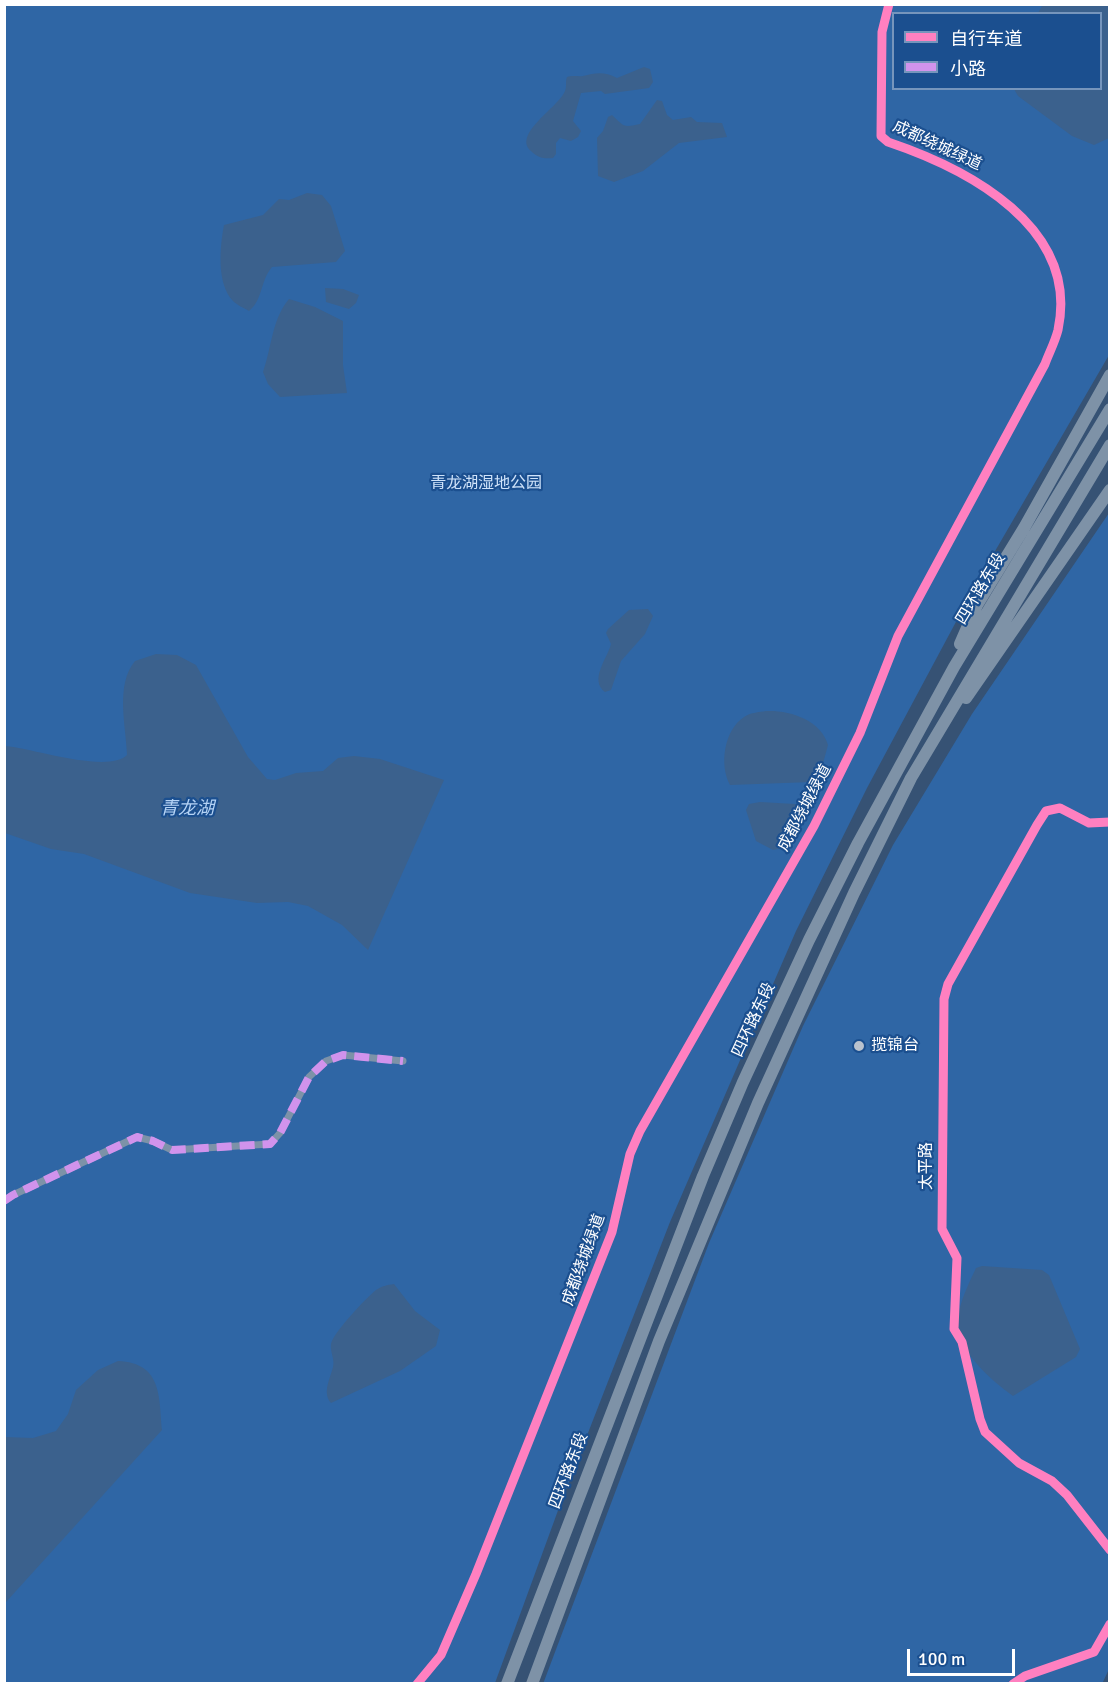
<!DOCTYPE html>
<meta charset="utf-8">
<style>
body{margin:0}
#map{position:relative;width:1114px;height:1688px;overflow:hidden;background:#365274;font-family:Signika,"Noto Sans SC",sans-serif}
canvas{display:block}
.frame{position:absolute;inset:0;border:6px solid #fff;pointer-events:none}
.legend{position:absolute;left:892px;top:12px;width:210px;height:78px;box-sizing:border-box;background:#1b4f8f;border:2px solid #7695bc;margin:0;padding:8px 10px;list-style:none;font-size:18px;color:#fff}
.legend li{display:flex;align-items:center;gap:12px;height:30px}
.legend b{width:30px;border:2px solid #7695bc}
.scale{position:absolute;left:907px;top:1649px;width:108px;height:27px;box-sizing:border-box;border:3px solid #fff;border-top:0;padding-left:8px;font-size:18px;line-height:21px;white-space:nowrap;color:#fff;-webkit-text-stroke:4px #1b4f8f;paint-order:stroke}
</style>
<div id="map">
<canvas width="1114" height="1688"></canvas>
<div class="frame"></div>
<ul class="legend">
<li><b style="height:8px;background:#ff80c0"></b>自行车道</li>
<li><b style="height:8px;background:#d193ec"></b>小路</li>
</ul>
<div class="scale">100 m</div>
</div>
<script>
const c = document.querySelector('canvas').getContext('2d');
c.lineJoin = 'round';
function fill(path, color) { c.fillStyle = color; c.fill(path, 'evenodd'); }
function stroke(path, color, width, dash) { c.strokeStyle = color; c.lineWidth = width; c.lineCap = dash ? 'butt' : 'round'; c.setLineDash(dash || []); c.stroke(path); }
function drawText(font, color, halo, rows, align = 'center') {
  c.font = font + ' Signika,"Noto Sans SC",sans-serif'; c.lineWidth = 4.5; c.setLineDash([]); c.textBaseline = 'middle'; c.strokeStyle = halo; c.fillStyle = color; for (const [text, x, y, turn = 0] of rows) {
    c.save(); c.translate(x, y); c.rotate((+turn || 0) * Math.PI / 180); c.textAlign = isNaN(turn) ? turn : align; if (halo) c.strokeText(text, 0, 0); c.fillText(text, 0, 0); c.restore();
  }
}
const green = new Path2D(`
 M5,5h1104v350l-129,222 -113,211 -71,143 -126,291 -110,283 -65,178 -490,1zM894,14h206v74h-206z
 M1109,513v1156l-7,15h-559l166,-441 94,-217 90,-181 79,-131z`);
const water = new Path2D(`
 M1043,4l66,1v133l-15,7 -22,-9 -54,-40 -4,-7 86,-1v-74l-62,-1z
 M644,67l6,2 3,13 -4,6 -44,6 -4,-3 -20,2 -8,28 8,10 -3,6 -7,4 -11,-3 -4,5v11l-3,4c-9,1 -15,0 -22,-7 -19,-17 28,-44 34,-60 2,-5 0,-9 2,-14 6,-2 11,0 16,-1 12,-3 21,-5 34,2z
 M657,100l5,1 5,14 6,5 18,-3 6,5 25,1 5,14 -48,6 -36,28 -29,11 -16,-6 -1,-38 6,-7 5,-14 4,-2c12,11 10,13 28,9z
 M307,193l15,2 9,11 14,45 -9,11 -64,5c-12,14 -9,33 -23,44 -5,-3 -12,-6 -16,-10 -17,-18 -13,-55 -9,-76l39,-10 16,-16 10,1z
 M325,288l18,1 16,6 -3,8 -7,6 -23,-7z
 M289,299l26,8 28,14v44l4,28 -67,4 -12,-13 -5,-12c9,-26 9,-53 26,-73z
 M648,609l5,7 -8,18 -24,27 -10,29 -6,2c-16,-12 2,-33 6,-48l-5,-11 2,-4 21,-19z
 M156,654l21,1 19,10 52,92 19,22 8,1 21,-7 27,-2 15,-13 16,-2 26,3 64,21 -76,170 -26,-25 -34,-19 -20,-4 -31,1 -67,-10 -106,-39 -33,-5 -46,-16v-87c27,2 103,28 122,9 -1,-29 -12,-70 8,-94z
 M766,711c24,-1 55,9 62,34l-9,33 -7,4 -82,3c-11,-20 -6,-55 14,-68 5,-4 15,-5 22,-6z
 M760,802l35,2 10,6 1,7 -18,30 -15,3 -17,-9 -10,-31 3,-6z
 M982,1266l60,4 7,5 31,74 -4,8 -63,39c-22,-16 -55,-44 -55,-74 0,-17 11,-39 18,-54z
 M394,1284l21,27 25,19 -4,16 -36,25 -69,32c-9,-10 -1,-24 2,-36 2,-8 -3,-14 -2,-23 2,-11 35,-46 45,-54 6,-4 11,-5 18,-6z
 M118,1361c44,2 41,35 44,69l-156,172 -1,-165 28,1 23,-7 12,-17 8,-24 22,-20z`);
const street = new Path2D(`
 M1110,822l-21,1 -29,-15 -14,3 -9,14 -89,159 -4,15 -2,230 15,29 -3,71 8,13 18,77 5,13 34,31 33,18 15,14 43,55
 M4,1201l9,-6 124,-58 16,4 19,9 98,-6 10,-11 29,-56 17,-16 17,-6 60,6
 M1013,1684l12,-8 69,-24 16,-28`);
const highway = new Path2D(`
 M960,644l17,-39 47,-77 86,-153
 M966,698l144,-208
 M507,1684l196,-508 40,-94 66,-142 49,-97 96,-176 156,-258
 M532,1684l127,-343 99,-238 96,-210 57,-115 199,-333`);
const quiet = new Path2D(`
 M4,1201l9,-6 124,-58 16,4 19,9 98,-6 10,-11 29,-56 17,-16 17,-6 60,6`);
const cycleway = new Path2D(`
 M1110,822l-21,1 -29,-15 -14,3 -9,14 -89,159 -4,15 -2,230 15,29 -3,71 8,13 18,77 5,13 34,31 33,18 15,14 43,55
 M417,1684l24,-29 35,-81 136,-342 18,-78 10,-23 174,-305 46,-93 38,-97 147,-272c4,-11 10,-22 13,-34 22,-103 -90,-161 -170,-188l-7,-6 1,-104 7,-28
 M1013,1684l12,-8 69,-24 16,-28`);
const markers = [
 [859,1046,6,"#b9c2ce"]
];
const streetNames = [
 ["成都绕城绿道",937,146,25],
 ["四环路东段",981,589,-59],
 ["成都绕城绿道",805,808,-62],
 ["四环路东段",754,1020,-65],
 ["太平路",927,1166,-90],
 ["成都绕城绿道",584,1260,-70],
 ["四环路东段",569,1471,-69]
];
const parkNames = [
 ["青龙湖湿地公园",486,484]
];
const poiNames = [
 ["揽锦台",871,1046]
];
const waterNames = [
 ["青龙湖",187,809]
];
fill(green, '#2f66a5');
fill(water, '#3b618d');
stroke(street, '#7d92a8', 7);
stroke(highway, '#7e92a7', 12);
stroke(quiet, '#d193ec', 8, [15, 8]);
stroke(cycleway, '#ff80c0', 9);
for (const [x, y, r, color] of markers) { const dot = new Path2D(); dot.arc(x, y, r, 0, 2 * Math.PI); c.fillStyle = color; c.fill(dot); stroke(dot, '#1b4f8f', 2); }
drawText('16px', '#fff', '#1b4f8f', streetNames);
drawText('16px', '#cfe3fa', '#1b4f8f', parkNames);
drawText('16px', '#fff', '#1b4f8f', poiNames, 'left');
drawText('italic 18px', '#b5d3f5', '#1b4f8f', waterNames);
</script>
